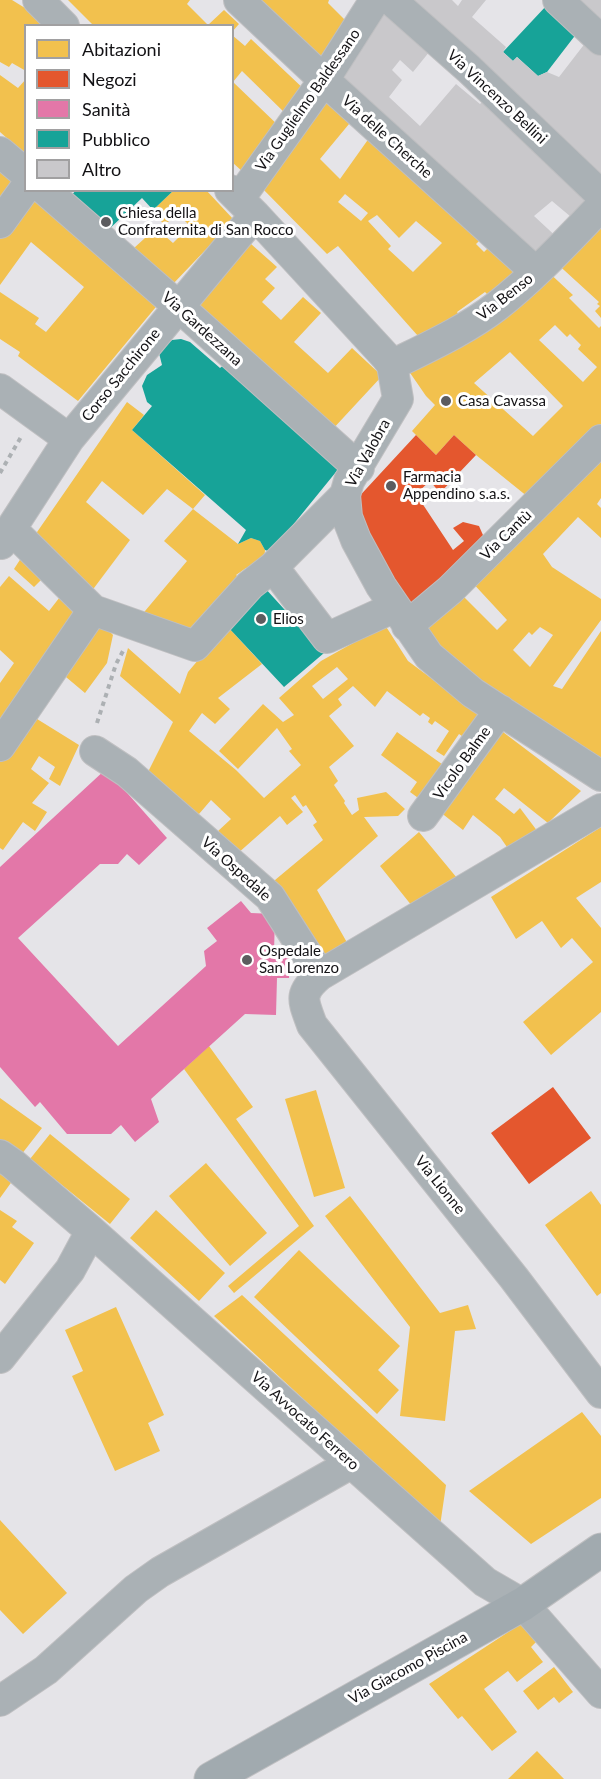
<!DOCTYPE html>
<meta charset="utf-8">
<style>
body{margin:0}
#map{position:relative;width:601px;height:1779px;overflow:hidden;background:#e5e4e8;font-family:Lato,sans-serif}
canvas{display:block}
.legend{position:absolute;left:24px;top:24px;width:210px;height:168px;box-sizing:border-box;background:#fff;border:2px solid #a1a0a1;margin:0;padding:8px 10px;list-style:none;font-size:18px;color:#131215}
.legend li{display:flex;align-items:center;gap:12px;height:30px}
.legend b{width:30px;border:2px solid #a1a0a1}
</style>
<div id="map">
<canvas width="601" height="1779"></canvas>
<ul class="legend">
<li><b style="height:16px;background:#f2c14e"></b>Abitazioni</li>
<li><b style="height:16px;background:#e4572e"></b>Negozi</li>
<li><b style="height:16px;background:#e377a8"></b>Sanità</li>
<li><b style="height:16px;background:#17a398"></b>Pubblico</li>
<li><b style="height:16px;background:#c9c8cb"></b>Altro</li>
</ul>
</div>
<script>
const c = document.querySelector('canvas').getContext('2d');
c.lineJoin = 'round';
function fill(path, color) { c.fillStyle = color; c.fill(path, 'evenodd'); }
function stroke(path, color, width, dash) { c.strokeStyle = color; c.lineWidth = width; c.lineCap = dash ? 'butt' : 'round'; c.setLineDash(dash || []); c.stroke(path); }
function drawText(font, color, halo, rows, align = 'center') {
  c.font = font + ' Lato,sans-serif'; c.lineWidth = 6; c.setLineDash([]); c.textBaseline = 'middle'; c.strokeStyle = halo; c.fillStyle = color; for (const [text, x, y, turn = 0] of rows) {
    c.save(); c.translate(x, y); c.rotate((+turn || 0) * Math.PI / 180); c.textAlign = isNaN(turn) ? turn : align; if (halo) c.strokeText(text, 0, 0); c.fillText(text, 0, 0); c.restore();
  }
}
const homes = new Path2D(`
 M0,0h12l13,8 22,18h-21v45l-14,-8 -3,4 -9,-5z
 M68,0h122l-3,4 21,21 16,-15 15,14 -7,8v-6h-138z
 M251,0h78l-1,3 22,22 -28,41z
 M232,35l13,11 6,-7 56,53 -18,25 -47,-46 -9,11 48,46 -37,45 -12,-11z
 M0,75l18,13 8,-9v76l-26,-23z
 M322,90l32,28 -34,41 20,20 32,-45 107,107 -3,3 8,8 6,-6 31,29 -28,25 -8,-8 -28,20 7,11 -38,22 -88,-99 -11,8 -70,-71zM345,194l23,19 -7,8 -23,-19zM377,215l22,23 17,-17 26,22 -29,29 -25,-23 3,-3 -23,-25z
 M0,164l20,18 -20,28z
 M31,190l129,112 -82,99 -60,-45 2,-4 -20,-13v-47l39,26 -4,6 11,8 38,-45 -53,-45 -31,43v-51z
 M174,190h32l28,30 -62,65 -38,-37 22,-20 17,15 17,-17 -12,-12 -14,11 -11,-15z
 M601,210v108l-6,-7 5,-5 -3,-2 2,-2 -46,-42z
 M251,244l26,23 -12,12 10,9 -13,14 19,18 22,-23 18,16 -27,29 34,31 24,-25 30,28 -51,55 -136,-126z
 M544,268l29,27 -4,3 30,30 2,-2v104l-73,67 -52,-42 -22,-20 -18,20 -24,-24 23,-26 -9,-9 -20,-29zM555,325l12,12 3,-3 11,11 -3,4 19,18 -14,15 -44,-42zM510,352l53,54 -30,30 -59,-53z
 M127,402l17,13 -12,15 73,65 -12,14 -26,-20 -24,26 -41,-34 -16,21 44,38 -39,52 -56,-57z
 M601,445v53l-4,6 4,4v30l-23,-21 -35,37 9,13 49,32v21l-48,66 9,3 39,-58v135l-122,-81 -60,-57 39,-37 39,39 10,-10 -38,-41zM540,627l13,8 -23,32 -17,-17 16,-18 3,3z
 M193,509l45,35 13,-6 9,3 5,9 -1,11 -8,6 -10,1 -10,7 4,3 -53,57 -47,-18 47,-56 -23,-20z
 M23,555l21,22 -10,10 -20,-18z
 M9,576l40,35 14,-18 17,18 -80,117v-45l14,-20 -14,-13v-63z
 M97,618l16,17 -6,28 -22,30 -25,-21z
 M385,625l23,36 78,58 -14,24 -13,-9 -15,22 -8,-5 13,-20 -14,-10 -3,4 -4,-3 2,-4 -7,-5 -3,3 -33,-25 -12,16 -22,-21 -15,13 4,6 -13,11 25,30 -25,21 9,14 -4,4 11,16 -1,2 8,12 7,-5 -2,-12 29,-6 19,17 -7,7 -34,1 14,19 -61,54 32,56 -31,19 -49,-80 54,-45 -10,-15 4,-3 -11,-17 -3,2 -8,-12 -4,3 12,14 -16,13 -7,-9 -43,38 -20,-22 14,-13 -20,-19 -18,21 -49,-41 29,-58 -53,-46 8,-28 52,46 8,-22 39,-46 35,38 -44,34 12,11 -15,15 -13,-11 -13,18 47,39 28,28 37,-33 -12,-14 3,-2 -15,-21 -39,41 -19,-18 44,-47 20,18 11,-7 -15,-17 42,-37zM337,667l11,12 -25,20 -11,-13z
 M29,714l50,31 -19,41 -11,-7 6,-12 -16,-11 -8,13 18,14 -17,20 15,9 -12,19 -12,-9 -20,28 -3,-2v-92z
 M495,726l86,65 -33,32 -44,-35 -9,11 19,15 6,-6 18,24 -29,18 -9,-13 -27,-22 -10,15 -28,-22z
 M397,732l56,40 -28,31 -15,-11 7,-10 -36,-27z
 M601,827v55l-25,16 25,30v84l-50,43 -28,-33 70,-60 -21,-24 -11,10 -19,-27 -26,18 -25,-42z
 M419,832l38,46 -45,28 -32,-40z
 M209,1046l44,61 -17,12 78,107 -80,67 -6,-7 71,-60 -115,-157z
 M316,1090l29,98 -31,9 -29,-98z
 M0,1098l42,30 -21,27 -21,-14z
 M50,1134l80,65 -20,25 -80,-65z
 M206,1163l61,70 -37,33 -61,-70z
 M0,1170l13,10 -13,18z
 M591,1191l10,14v88l-4,3 -52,-71z
 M350,1196l90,117 28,-8 8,24 -21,2 -10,90 -45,-5 10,-89 -85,-111z
 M0,1210l17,11 -5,6 22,16 -29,41 -5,-4z
 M156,1210l69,63 -26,28 -69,-63z
 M299,1250l101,96 -22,24 21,20 -22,24 -123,-117z
 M242,1295l204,190 -6,41 -226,-210z
 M116,1307l48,108 -16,8 12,28 -45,20 -43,-95 11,-5 -18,-41z
 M582,1412l19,24v62l-70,46 -62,-53z
 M0,1520l67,73 -44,41 -23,-24z
 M522,1623l14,19 -5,5 12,15 -26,20 -9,-11 -24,18 33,43 -25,19 -30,-35 -4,3 -29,-35z
 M554,1667l19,25 -14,11 -5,-6 -16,13 -15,-19z
 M537,1751l27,28h-56z`);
const shops = new Path2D(`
 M416,435l20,20 18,-20 22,20 -36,38 -10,-12 -14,13 37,56 11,-9 -11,-13 10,-6 16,4 7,16 -79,70 -53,-110z
 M553,1087l38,51 -62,46 -38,-51z`);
const health = new Path2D(`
 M106,769l61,69 -28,27 -12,-11 -9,10h-18l-82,74 100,108 88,-80 -2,-15 13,-10 -10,-13 34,-27 10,12 24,1 -1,39 16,1 -1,24h-12l-1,37 -31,-1 -94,85 8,23 -24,20 -14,-17 -10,9h-44l-27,-32 -5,5 -35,-40v-200z`);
const public = new Path2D(`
 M547,5l30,28 -30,39 -9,4 -21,-19 -4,4 -10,-9z
 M76,190h98l-21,20 -11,-12 -37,35 -34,-37z
 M181,339l9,3 30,26 5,-4 115,103 -69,85 -6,-2 -5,-9 -9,-3 -13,6 8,-14 -114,-100 20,-24 -5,-4 -5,-16 5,-11 15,-10 -3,-12 7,-8 6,-5z
 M264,587l60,66 -40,34 -57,-61z`);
const building = new Path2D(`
 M401,0h51l6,6 4,-6h24l-14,17 34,30 -3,5 10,9 4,-4 21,19 9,-4 12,5 27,-35 15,13v129z
 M568,0h33v30z
 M383,7l47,44 -17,21 -13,-12 -8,10 10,10 -13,17 31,29 36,-42 24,20 4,-4 109,104 -16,18 -25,-21 -18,15 27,25 -22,25 -205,-190z`);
const path = new Path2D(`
 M0,473l21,-36
 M97,723l19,-59 7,-13`);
const minor = new Path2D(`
 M38,0l26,26
 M239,0l85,80 212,192
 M391,0l78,69 132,126
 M558,0l43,40
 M0,152l26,22
 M45,190l133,116 181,162
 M230,190l25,25 131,142 6,8 6,34 -49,82 -4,14 2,22 9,23 25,46 48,70 44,37 128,83
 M239,199l85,-119 51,-80
 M0,223l26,-36
 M392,365c36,-18 74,-35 105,-59 38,-30 71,-66 104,-100
 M0,389l69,50
 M11,529l82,81 102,36 55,-61 23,-18 72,-72
 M1,544l68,-105 186,-224
 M273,567l54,71 68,-31
 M407,626l43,-36 151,-150
 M0,746l93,-136
 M95,751l32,21 143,125 50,78
 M601,809l-281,166c-22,19 -17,25 -8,50l202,253 87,115
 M423,816l77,-106
 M0,1155l13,9 78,67 394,351 38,22 78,89
 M0,1358l70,-88 21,-39
 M0,1701l46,-31 90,-81 24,-17 192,-109`);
const primary = new Path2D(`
 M211,1779l312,-175 78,-54`);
const markers = [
 [106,222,6,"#5c5c5f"],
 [446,401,6,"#5c5c5f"],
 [391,486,6,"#5c5c5f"],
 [261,619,6,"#5c5c5f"],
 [247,960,6,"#5c5c5f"]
];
const streetNames = [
 ["Via Vincenzo Bellini",497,97,43],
 ["Via Guglielmo Baldessano",308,100,-55],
 ["Via delle Cherche",387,137,42],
 ["Via Benso",505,297,-38],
 ["Via Gardezzana",202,329,42],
 ["Corso Sacchirone",121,375,-51],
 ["Via Valobra",368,453,-61],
 ["Via Cantù",506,535,-44],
 ["Vicolo Balme",462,763,-54],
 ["Via Ospedale",236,869,42],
 ["Via Lionne",440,1185,51],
 ["Via Avvocato Ferrero",305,1421,42],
 ["Via Giacomo Piscina",408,1668,-29]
];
const poiNames = [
 ["Chiesa della",118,213],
 ["Confraternita di San Rocco",118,230],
 ["Casa Cavassa",458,401],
 ["Farmacia",403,477],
 ["Appendino s.a.s.",403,494],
 ["Elios",273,619],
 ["Ospedale",259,951],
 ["San Lorenzo",259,968]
];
fill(homes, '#f2c14e');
fill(shops, '#e4572e');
fill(health, '#e377a8');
fill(public, '#17a398');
fill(building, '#c9c8cb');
stroke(minor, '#bfbfc1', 32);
stroke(primary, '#bfbfc1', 35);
stroke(path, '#acb0b3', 4, [4.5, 4.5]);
stroke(minor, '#aab1b5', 30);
stroke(primary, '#a1aaaf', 33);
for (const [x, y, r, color] of markers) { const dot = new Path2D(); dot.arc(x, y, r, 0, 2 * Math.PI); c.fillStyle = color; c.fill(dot); stroke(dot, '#fff', 2); }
drawText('15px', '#131215', '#fff', streetNames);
drawText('15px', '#131215', '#fff', poiNames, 'left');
</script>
